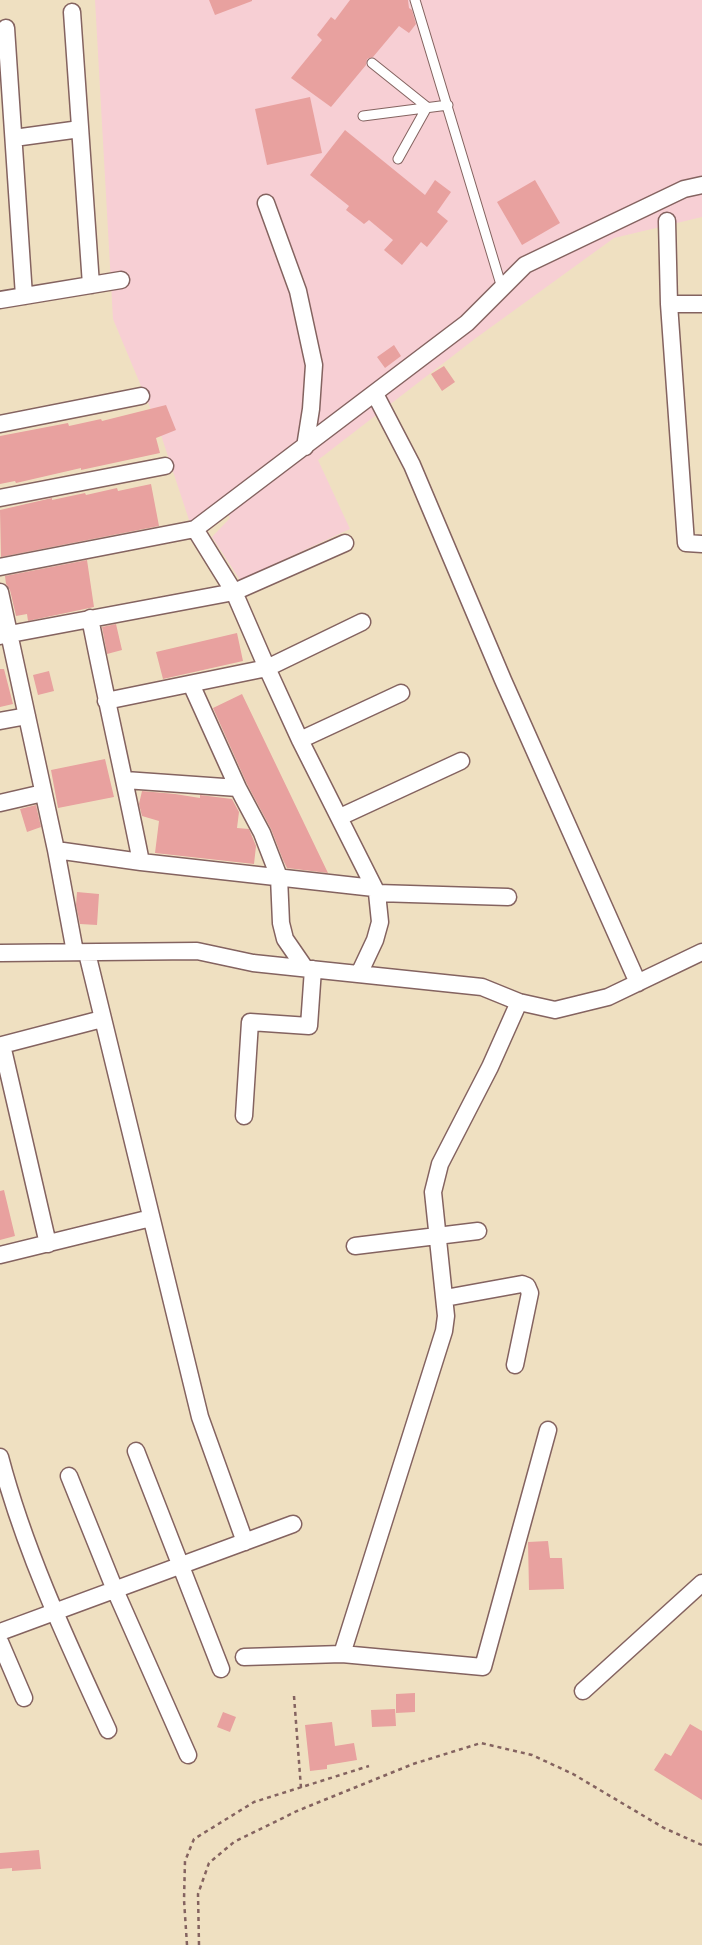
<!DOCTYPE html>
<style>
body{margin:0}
canvas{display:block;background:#efe0c1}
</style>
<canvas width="702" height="1945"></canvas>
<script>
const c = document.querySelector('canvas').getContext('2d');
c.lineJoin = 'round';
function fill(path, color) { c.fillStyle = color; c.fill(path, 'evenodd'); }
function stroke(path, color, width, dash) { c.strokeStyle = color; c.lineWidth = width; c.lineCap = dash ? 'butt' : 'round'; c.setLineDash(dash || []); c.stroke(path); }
const built = new Path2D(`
 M95,0h607v217l-88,21 -138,100 -158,122 32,69 -110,51 -28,-43 18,-19 -7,-14 -33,19 -31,-94 -46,-110z`);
const building = new Path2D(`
 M209,0h43v1l-37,14z
 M350,0h58l1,8 3,2 4,14 -7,9 -10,-7 -26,31 -6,2 -1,6 -35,42 -40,-29 31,-38 -5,-5 14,-18 4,3z
 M310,97l12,56 -55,12 -12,-56z
 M345,130l80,65 10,-15 16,12 -14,20 11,9 -21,26 -6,-5 -19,23 -18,-15 9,-10 -24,-20 -5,4 -18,-14 3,-4 -39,-31z
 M535,180l25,43 -38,22 -25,-43z
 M394,345l7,11 -16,12 -8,-11z
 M444,366l11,16 -13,9 -11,-17z
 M166,405l10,25 -20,8 4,15 -79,17v-2l-65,15 -1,-2 -15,3v-48l68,-13 1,3 32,-7 1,2z
 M151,484l8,42 -158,31 -1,-47 52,-12v2l33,-7 1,2 31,-7 1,3z
 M87,560l7,47 -66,14 -1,-7 -11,2 -6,-26 -4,-6 -1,-8z
 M116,624l6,26 -15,4 -5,-27z
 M237,633l6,28 -80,18 -7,-27z
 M0,669h4l9,35 -13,3z
 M49,671l5,20 -16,4 -5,-20z
 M242,694l86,179 -41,-5 -4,-8 -12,-31 -24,-45 -34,-76z
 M105,759l9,38 -56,11 -7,-38z
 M142,791l33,3 25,4v-3l32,4 7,13 -2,16 12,1 7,17 -2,18 -99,-11 4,-32 -17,-5 -3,-12z
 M36,805l5,22 -14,5 -7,-23z
 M77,892l22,2 -2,31 -17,-1 -4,-19z
 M4,1190l11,46 -15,4v-49z
 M548,1541l2,17h12l2,31 -35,1 -1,-48z
 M415,1693v19l-19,1v-19z
 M395,1709l1,17 -24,1 -1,-17z
 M223,1712l13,5 -6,15 -13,-5z
 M332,1722l3,24 19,-3 3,17 -30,5v4l-17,2 -5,-46z
 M690,1724l12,7v69l-48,-30 11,-17 6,3z
 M39,1850l2,19 -29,2v-3l-12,1v-16z`);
const path = new Path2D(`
 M294,1696l7,92
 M187,1945l-3,-45 1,-39 9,-22 60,-37 115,-36
 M199,1945l-1,-51 11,-31 25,-21 63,-31 116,-47 68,-21 51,12 41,19 91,54 38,17`);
const lane = new Path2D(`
 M415,0l87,288
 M372,63l55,44 -29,52
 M363,116l85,-11`);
const street = new Path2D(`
 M72,12l19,273
 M6,28l18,268
 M14,138l66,-9
 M266,203l32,88 16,74 -3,44 -6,38
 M667,221l2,83 17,239 16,1
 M0,300l121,-20
 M669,304h33
 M375,394l37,71 91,215 135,303
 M0,424l141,-28
 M0,498l165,-32
 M195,529l39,63 33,76 33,72 77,153 3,29 -5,18 -16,34
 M0,567l195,-38 272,-206 58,-58 159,-76 18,-4
 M0,592l56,258 19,102
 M90,618c16,82 35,163 51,244
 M0,636l234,-44 111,-49
 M191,684l47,104 24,45 17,44 2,46 4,16 20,29
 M106,701l161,-33 95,-46
 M0,721l27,-5
 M300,740l101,-47
 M125,780l113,8
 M0,803l43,-10
 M340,817l121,-56
 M56,850l85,12 233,26
 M377,893l131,4
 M0,953l197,-2 56,12 229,24 37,15 36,8 53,-13 94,-45
 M87,953l113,464 45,125
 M244,1116l6,-94 59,4 4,-57
 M48,1244l-46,-199 100,-26
 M355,1246l123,-15
 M0,1255l151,-37
 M445,1298l77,-14 5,2 3,7 -15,72
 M136,1451l85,218
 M0,1457c25,95 67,184 108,273
 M69,1476l46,114 73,165
 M0,1632l293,-108
 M0,1642l24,56
 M342,1654l102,-323 2,-15 -13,-124 7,-28 50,-97 29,-65
 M244,1657l98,-3 141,13 65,-237
 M583,1691l119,-108`);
fill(built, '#f7cfd4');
fill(building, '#e8a19f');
stroke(lane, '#846360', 11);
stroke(street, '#846360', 19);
stroke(path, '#846360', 2.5, [4, 4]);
stroke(lane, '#fff', 9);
stroke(street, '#fff', 16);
</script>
